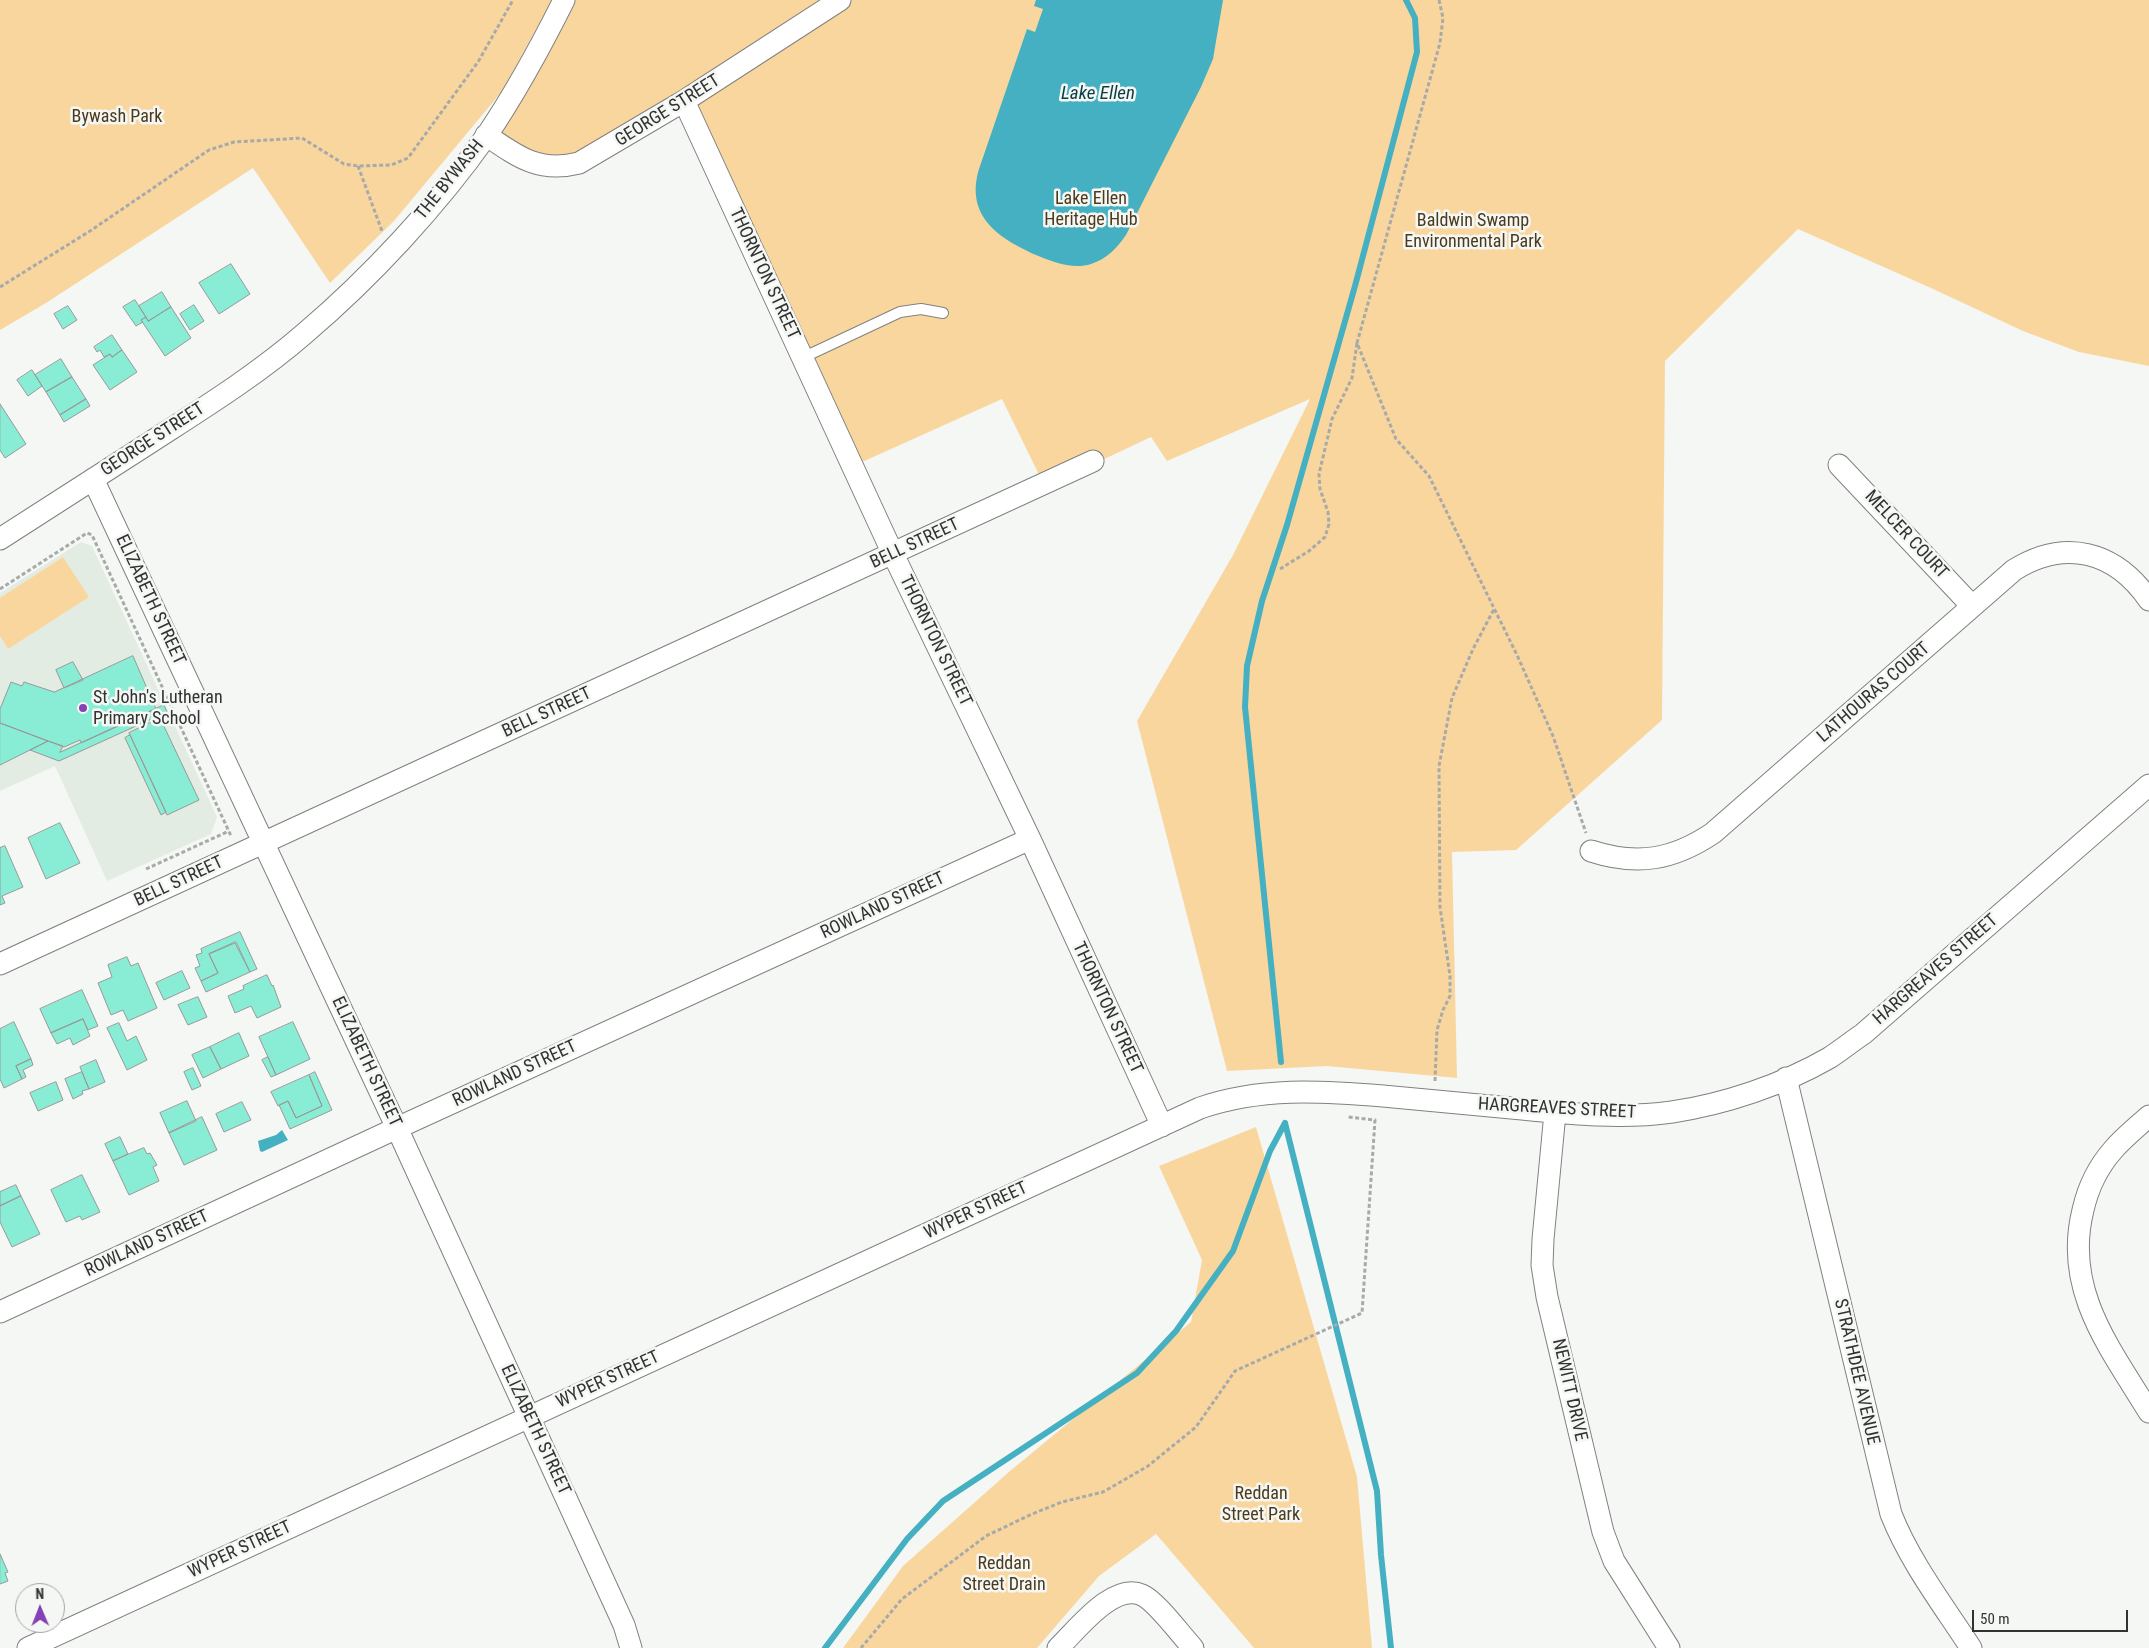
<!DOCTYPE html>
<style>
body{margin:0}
#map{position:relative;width:2149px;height:1648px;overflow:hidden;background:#f4f7f4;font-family:"Roboto Condensed",sans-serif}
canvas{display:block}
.north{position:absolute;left:15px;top:1583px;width:50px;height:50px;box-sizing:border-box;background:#f4f7f4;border:1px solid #a6a8a6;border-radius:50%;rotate:359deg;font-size:14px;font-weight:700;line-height:20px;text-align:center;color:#313231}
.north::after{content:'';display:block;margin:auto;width:18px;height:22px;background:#8542b7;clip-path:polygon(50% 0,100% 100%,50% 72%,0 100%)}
.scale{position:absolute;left:1972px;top:1610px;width:156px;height:22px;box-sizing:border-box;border:2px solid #313231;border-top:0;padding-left:6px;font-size:15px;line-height:18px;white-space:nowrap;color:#313231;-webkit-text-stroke:4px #f4f7f4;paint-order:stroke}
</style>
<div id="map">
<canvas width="2149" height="1648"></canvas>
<div class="north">N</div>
<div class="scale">50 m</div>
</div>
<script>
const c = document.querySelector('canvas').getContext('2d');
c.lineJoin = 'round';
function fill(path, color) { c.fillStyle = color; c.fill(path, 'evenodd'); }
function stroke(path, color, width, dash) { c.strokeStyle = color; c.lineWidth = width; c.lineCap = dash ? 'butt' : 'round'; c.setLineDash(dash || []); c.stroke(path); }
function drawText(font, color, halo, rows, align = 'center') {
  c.font = font + ' "Roboto Condensed",sans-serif'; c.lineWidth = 5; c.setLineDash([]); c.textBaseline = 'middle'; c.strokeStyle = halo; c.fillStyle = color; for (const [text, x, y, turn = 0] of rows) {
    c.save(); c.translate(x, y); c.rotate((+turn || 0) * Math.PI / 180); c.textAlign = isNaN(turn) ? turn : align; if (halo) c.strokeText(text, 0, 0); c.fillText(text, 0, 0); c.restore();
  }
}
const built = new Path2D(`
 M81,542l11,4 125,271 -6,17 -104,47 -52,-115 -55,25v-198z`);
const green = new Path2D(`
 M0,0h552l-49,90 -109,131 -64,62 -77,-115 -207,135 -46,27z
 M567,0h1582v366l-70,-14 -56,-21 -92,-43 -133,-59 -133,132 -3,359 -146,130 -64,2 5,226 -130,-12 -100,5 -90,-350 96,-166 77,-156 -143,62 -16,-24 -106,50 -43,-88 -151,68 -168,-362 -104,60 -92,-27z
 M63,557l26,40 -81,52 -8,-13v-38z
 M1256,1127l101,350 15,171h-118l-98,-114 -57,42 -62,72h-194l60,-82 107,-95 181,-149 11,-62 -43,-94z`);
const water = new Path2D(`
 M1036,0h187l-10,59 -12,28 -75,148c-9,13 -19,24 -35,29 -18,6 -38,-2 -55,-9 -38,-17 -71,-39 -57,-86l48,-140 8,3 8,-23 -9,-3z
 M282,1130l6,10 -26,12 -2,-1 -2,-10 18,-6z`);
const stream = new Path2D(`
 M1281,1062l-36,-355 2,-41 15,-65 25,-76 68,-239 62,-234 -2,-34 -9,-18
 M1285,1123l92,368 4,64 10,93
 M825,1648l82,-109 36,-38 194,-128 39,-42 57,-80 37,-100 15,-28`);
const building = new Path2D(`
 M231,264l19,30 -31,20 -20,-31z
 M162,292l9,15 -23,14 -9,-15z
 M135,300l11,17 -5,3 2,2 -7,4 -13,-19z
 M194,305l10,16 -14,9 -10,-16z
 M68,306l9,14 -14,9 -9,-15z
 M171,307l20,31 -26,18 -24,-36 5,-3 2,4z
 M112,335l10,15 -10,7 -2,-3 -6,3 -4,-7 -3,2 -3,-5z
 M122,350l15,22 -27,18 -17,-25 17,-11 2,3z
 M61,359l11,18 -26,15 -11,-17z
 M32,370l10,16 -14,10 -11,-16z
 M72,377l14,22 -26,16 -14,-23z
 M86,399l4,7 -26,16 -4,-7z
 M0,404l26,40 -21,14 -5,-8z
 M133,656l23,53 -75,34 -1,-3 -16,7 -64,-24v-14l11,-27 11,4 2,-4 30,10z
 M73,662l10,18 -19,8 -8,-18z
 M164,705l3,7 -108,49 -29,-11 18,-9 15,5 -3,6z
 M160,718l39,82 -32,15 -38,-82z
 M0,723l48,18 -48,24z
 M130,735l36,77 -5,3 -36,-77z
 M60,823l20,40 -34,16 -18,-41z
 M5,846l18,41 -21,9 3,7 -5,2v-57z
 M240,932l17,37 -7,3 -15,-29 -26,11 9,19 -17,8 -6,-13 5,-2 -4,-11 6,-2 -1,-4z
 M236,942l14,30 -44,20 -5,-11 17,-8 -9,-19z
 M127,957l4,9 7,-3 19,45 -29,13 -5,-11 -12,5 -13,-32 14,-6 -4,-12z
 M182,971l8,17 -26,12 -8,-17z
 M267,975l5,11 1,-1 8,22 -24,11 -6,-12 -16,7 -7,-17 16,-7 -1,-3z
 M82,990l16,36 -10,4 -5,-11 -32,14 -11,-24z
 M198,997l9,20 -19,8 -10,-20z
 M83,1019l7,17 -17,9 -3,-7 -13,6 -6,-11z
 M14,1022l17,37 -15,7 6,13 -18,9 -4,-9v-50z
 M293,1022l17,37 -34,16 -17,-38z
 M119,1023l8,18 9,-5 11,24 -20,10 -20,-42z
 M239,1033l10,23 -28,13 -11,-22z
 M210,1047l11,22 -18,9 -11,-23z
 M268,1057l8,18 -5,2 -9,-17z
 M31,1059l2,6 -10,5 3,7 -4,2 -6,-13z
 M96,1060l9,22 -16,7 -9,-22z
 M193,1068l8,18 -9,4 -8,-18z
 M82,1072l7,17 -7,2 1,3 -10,5 -8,-20z
 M315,1072l17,38 -42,19 -11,-24 9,-4 8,17 26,-12 -13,-31z
 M309,1075l13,31 -26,12 -8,-17 -10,5 -7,-14z
 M56,1082l7,18 -25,11 -8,-18z
 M187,1101l9,20 -27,12 -9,-20z
 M242,1102l9,18 -27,12 -8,-18z
 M202,1117l15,33 -33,15 -15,-32z
 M120,1137l8,17 -15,7 -8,-17z
 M144,1148l3,6 3,-1 7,12 -4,2 6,14 -30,14 -16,-34z
 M82,1175l18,37 -18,8 -2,-4 -14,6 -15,-32z
 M16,1185l5,11 -21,10v-14z
 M21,1196l19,38 -28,13 -12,-25v-16z
 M0,1554l8,18 -3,1 3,8 -8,3z`);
const path = new Path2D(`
 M1439,0l4,18 -3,25 -83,300 39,96 33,37 88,179 36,81 33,97
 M358,166l24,65
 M0,287l90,-56 119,-81 25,-8 68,-4 42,26 14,2 33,-1 17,-7 70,-96 35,-62
 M1280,569l29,-18 16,-14 4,-13 -1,-12 -8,-23 -1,-15 13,-55 20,-41 5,-35
 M0,589l87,-56 5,2 139,301
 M146,869l83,-38
 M1435,1081l2,-51 6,-20 7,-14v-20l-10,-69 -1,-141 13,-68 21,-49 21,-40
 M861,1648l41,-49 84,-63 46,-22 30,-12 41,-10 45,-26 48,-39 39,-56 127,-58 13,-193 -27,-3`);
const lane = new Path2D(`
 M802,358l98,-46 21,-3 22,4`);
const street = new Path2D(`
 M684,101l209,453 137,285 132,287
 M486,135c32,22 53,38 93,28l105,-62 156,-101
 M1839,465l133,141
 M93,479l304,649 227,497 7,23
 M0,539c51,-33 103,-66 154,-99 51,-33 104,-66 150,-106 66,-56 133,-128 183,-199 29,-43 54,-89 77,-135
 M1591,851c46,15 82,9 122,-18l301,-263c51,-32 101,-19 135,30
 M0,964l1093,-503
 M1786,1078l105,436c19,48 52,91 80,134
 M1555,1113l-12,126 -1,26 5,32 56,235 11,29 55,87
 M2149,1116c-12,11 -26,22 -36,34 -15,17 -25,38 -30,60 -20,80 27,138 66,202
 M0,1312l397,-184 633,-289
 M28,1648l1172,-540c61,-21 120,-17 183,-12 46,4 93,9 139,13 50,5 101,10 150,3 53,-8 110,-27 157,-54 11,-7 22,-16 34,-24l286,-249
 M1058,1648c19,-18 55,-66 84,-53 14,6 39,40 51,53`);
const markers = [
 [83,708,5,"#8542b7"]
];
const streetNames = [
 ["GEORGE STREET",668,111,-32],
 ["THE BYWASH",450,180,-51],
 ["THORNTON STREET",764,274,65],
 ["GEORGE STREET",153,440,-33],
 ["MELCER COURT",1906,535,47],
 ["BELL STREET",915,544,-25],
 ["ELIZABETH STREET",150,600,65],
 ["THORNTON STREET",935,641,64],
 ["LATHOURAS COURT",1874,693,-41],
 ["BELL STREET",547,713,-25],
 ["BELL STREET",179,882,-25],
 ["ROWLAND STREET",883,906,-25],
 ["HARGREAVES STREET",1936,970,-41],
 ["THORNTON STREET",1107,1008,65],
 ["ELIZABETH STREET",366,1062,65],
 ["ROWLAND STREET",515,1074,-25],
 ["HARGREAVES STREET",1557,1109,3],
 ["WYPER STREET",976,1211,-25],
 ["ROWLAND STREET",147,1244,-25],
 ["STRATHDEE AVENUE",1856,1372,77],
 ["WYPER STREET",608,1380,-25],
 ["NEWITT DRIVE",1569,1390,77],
 ["ELIZABETH STREET",535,1430,65],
 ["WYPER STREET",240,1550,-25]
];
const parkNames = [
 ["Bywash Park",117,117],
 ["Lake Ellen",1091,199],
 ["Heritage Hub",1091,220],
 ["Baldwin Swamp",1473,221],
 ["Environmental Park",1473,242],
 ["Reddan",1261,1494],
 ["Street Park",1261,1515],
 ["Reddan",1004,1564],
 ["Street Drain",1004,1585]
];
const poiNames = [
 ["St John's Lutheran",93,698],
 ["Primary School",93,719]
];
const waterNames = [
 ["Lake Ellen",1098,94]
];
fill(built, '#e3ece3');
fill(green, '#fad69f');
fill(water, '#44b0c1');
stroke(stream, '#44b0c1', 6);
fill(building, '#89ecd4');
stroke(building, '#979a99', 1);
stroke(lane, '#80827f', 12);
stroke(street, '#80827f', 23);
stroke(path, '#a8aaa8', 3, [4, 2.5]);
stroke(lane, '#fff', 10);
stroke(street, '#fff', 21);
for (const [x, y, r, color] of markers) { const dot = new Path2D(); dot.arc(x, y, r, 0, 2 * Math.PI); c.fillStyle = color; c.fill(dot); stroke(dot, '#f4f7f4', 2); }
drawText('18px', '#313231', '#f4f7f4', streetNames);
drawText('18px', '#4c3a1c', '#f4f7f4', parkNames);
drawText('18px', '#313231', '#f4f7f4', poiNames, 'left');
drawText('italic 19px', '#0a3d44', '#f4f7f4', waterNames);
</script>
